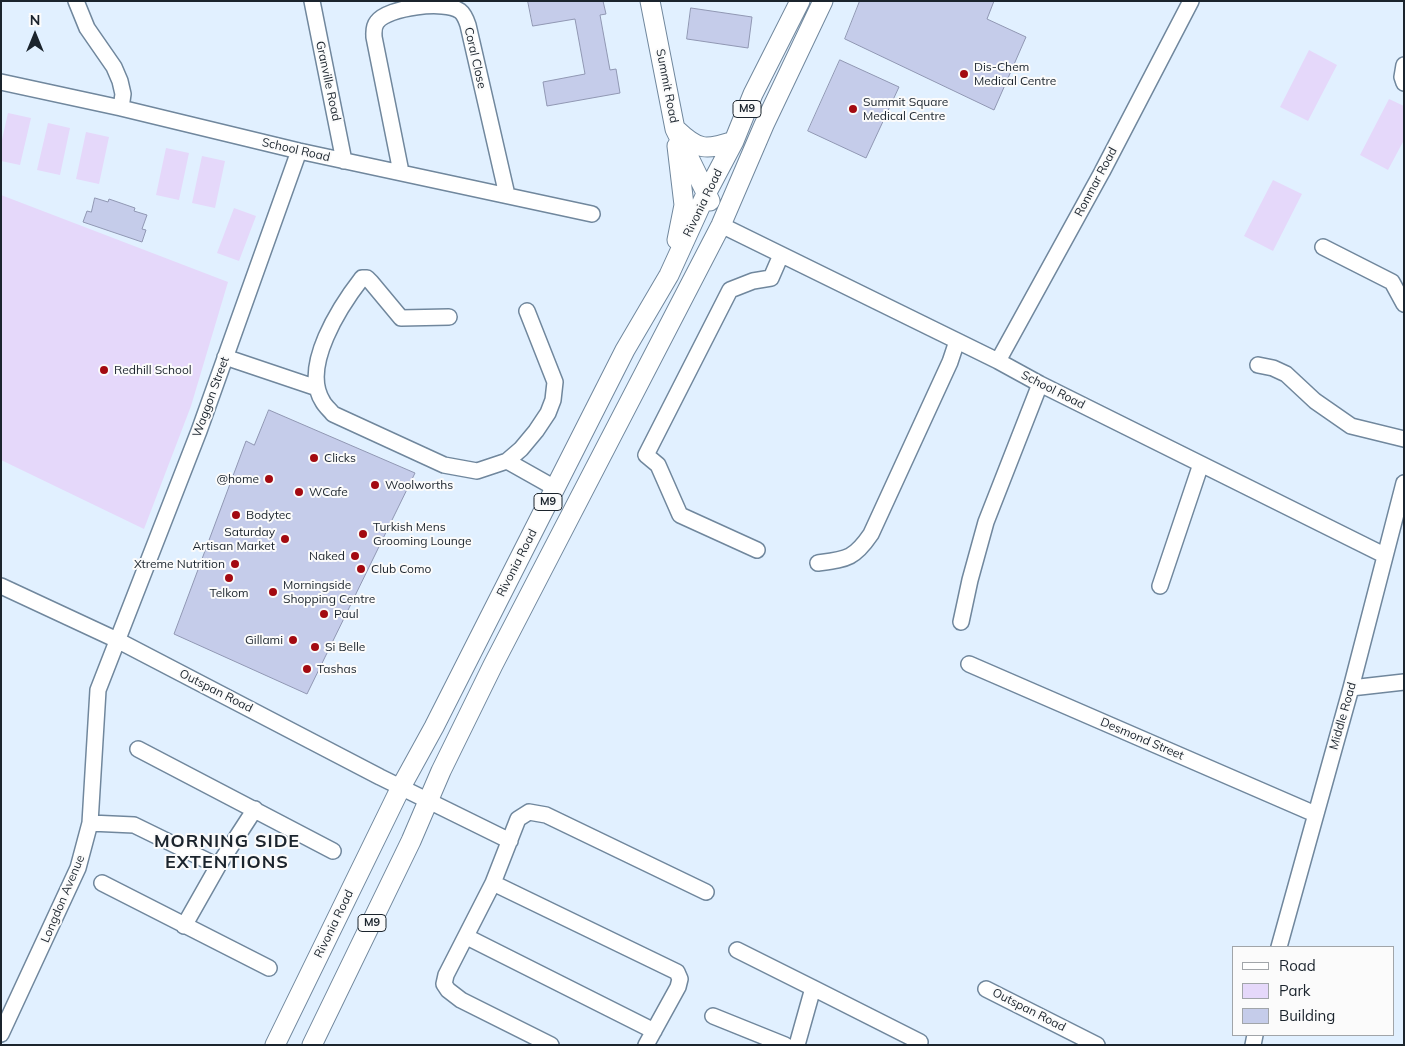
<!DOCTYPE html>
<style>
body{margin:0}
#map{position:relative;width:1405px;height:1046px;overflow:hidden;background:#e1f0ff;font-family:Mulish,sans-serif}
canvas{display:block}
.frame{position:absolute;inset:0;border:2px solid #1b242d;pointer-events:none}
.legend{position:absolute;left:1232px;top:946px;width:162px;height:90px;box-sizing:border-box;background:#fbfbfb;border:1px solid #a1a5a9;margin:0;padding:6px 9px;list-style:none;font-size:15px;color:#1b242d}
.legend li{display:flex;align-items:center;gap:10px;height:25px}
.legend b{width:25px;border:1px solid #a1a5a9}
.north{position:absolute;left:10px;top:10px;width:50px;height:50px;-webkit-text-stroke:4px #fbfbfb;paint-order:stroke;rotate:0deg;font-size:14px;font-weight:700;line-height:20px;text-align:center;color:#1b242d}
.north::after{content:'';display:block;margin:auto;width:18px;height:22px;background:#1b242d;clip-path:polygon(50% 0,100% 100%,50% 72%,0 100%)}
</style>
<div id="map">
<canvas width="1405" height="1046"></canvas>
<div class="frame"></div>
<ul class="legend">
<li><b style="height:6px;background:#fff"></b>Road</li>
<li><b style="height:14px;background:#e5d8fa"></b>Park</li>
<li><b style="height:14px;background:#c5ccea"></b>Building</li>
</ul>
<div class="north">N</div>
</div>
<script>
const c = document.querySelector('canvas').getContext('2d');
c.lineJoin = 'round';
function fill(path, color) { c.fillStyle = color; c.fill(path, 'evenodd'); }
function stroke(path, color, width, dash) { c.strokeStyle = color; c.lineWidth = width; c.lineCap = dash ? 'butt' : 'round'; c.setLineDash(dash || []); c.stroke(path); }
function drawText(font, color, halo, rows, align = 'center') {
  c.font = font + ' Mulish,sans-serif'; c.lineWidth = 4; c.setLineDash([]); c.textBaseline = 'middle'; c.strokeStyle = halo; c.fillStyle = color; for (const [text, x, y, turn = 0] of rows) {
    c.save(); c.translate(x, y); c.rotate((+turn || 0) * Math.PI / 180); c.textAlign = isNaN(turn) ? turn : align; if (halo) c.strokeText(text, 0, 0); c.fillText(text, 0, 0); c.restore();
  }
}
const green = new Path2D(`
 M1309,50l28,15 -29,56 -28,-14z
 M1389,99l15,7v34l-16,30 -28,-15z
 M8,113l23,5 -11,47 -19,-4v-17z
 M48,123l22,5 -10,47 -23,-5z
 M86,132l23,5 -10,47 -23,-5z
 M166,148l23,5 -10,47 -23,-5z
 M202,156l23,5 -10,47 -23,-5z
 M1273,180l29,14 -29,57 -29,-15z
 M1,195l227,87 -37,124 -47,123 -143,-69z
 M234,208l22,8 -17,45 -22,-8z`);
const building = new Path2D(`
 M528,1h75l3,13 -6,1 10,55 6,-1 4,24 -73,13 -4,-24 42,-8 -10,-55 -42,7z
 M860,1h134l-7,18 39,18 -32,73 -149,-71z
 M691,8l61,9 -4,31 -61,-9z
 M840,60l59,27 -33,71 -58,-27z
 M95,198l13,4 1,-3 26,9 -1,3 13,4 -5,14 4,1 -4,12 -59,-20 4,-11 4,1z
 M269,410l146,63 -108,221 -133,-60 72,-193 8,4z`);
const minor = new Path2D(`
 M76,1l11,27 27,39 6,14 3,13 -2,14
 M312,1l32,160
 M1404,65l-2,12 2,6
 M1,82l120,26 178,43 293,63
 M401,172l-27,-135c0,-5 -1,-10 3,-15 11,-15 68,-22 83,-11 4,3 6,8 8,14l39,170
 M721,225l277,136 42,23 344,171
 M1323,247l69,35 12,22
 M449,317l-48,1 -30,-36 -4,-4h-5c-21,27 -62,89 -39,124 2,4 7,8 10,12l111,51 33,6 30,-10 14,-12 15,-18 12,-18 5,-13 2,-18 -28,-71
 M225,357l92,31
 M998,361l104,-189 89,-171
 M1258,365l15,3 13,6 29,27 36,25 53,13
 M507,461l48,27
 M757,550l-77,-35 -22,-50 -12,-10 84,-165 23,-9 18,-3 10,-23
 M818,563c29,-4 36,-4 53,-29l79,-172 7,-21
 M1,586l116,54 263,137 130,64
 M1160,586l41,-122
 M961,622l9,-42 16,-58 54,-138
 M969,664l346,150
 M1351,688l53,-6
 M138,749l195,102
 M90,823l44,2 84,41 37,-57
 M102,883l167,85
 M493,883l184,89 3,7 -2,8 -32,58
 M184,926l34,-60
 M467,937l187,94
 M1279,947l72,-259 53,-205
 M737,950l76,38
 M986,989l111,56
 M713,1016l72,29
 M1,1034l77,-166 12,-45 8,-133 101,-259 100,-280
 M551,1045l-90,-45 -13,-10 -4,-6 2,-9 47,-92 25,-64 11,-7 17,3 160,77
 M797,1045l16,-57 107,54
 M1253,1045l2,-10`);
const major = new Path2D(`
 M650,1l25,128 35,72
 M677,130c22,21 29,20 57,11
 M677,240l7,-35 -7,-59
 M275,1045l126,-258 33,-60 191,-377 44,-75 37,-81 28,-53 19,-47 47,-93
 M312,1045l99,-204 30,-70 52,-106 228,-440 43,-100 59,-124`);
const markers = [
 [964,74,5,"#a30a11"],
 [853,109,5,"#a30a11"],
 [104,370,5,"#a30a11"],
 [314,458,5,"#a30a11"],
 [269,479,5,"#a30a11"],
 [375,485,5,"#a30a11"],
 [299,492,5,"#a30a11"],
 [236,515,5,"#a30a11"],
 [363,534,5,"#a30a11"],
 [285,539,5,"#a30a11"],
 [355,556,5,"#a30a11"],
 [235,564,5,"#a30a11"],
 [361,569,5,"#a30a11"],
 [229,578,5,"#a30a11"],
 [273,592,5,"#a30a11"],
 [324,614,5,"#a30a11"],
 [293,640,5,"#a30a11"],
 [315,647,5,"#a30a11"],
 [307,669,5,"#a30a11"]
];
const shields = [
 [747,109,28],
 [548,502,28],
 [372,923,28]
];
const shieldNames = [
 ["M9",747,109],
 ["M9",548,502],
 ["M9",372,923]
];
const streetNames = [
 ["Coral Close",475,58,77],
 ["Granville Road",328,81,78],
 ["Summit Road",667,86,79],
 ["School Road",296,150,13],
 ["Ronmar Road",1096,182,-62],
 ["Rivonia Road",703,203,-64],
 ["School Road",1053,390,27],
 ["Waggon Street",211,397,-70],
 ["Rivonia Road",517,563,-63],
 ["Outspan Road",216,691,27],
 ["Middle Road",1343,716,-74],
 ["Desmond Street",1142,739,23],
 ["Longdon Avenue",63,899,-67],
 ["Rivonia Road",334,924,-64],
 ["Outspan Road",1029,1010,27]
];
const poiNames = [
 ["Dis-Chem",974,67],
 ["Medical Centre",974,81],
 ["Summit Square",863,102],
 ["Medical Centre",863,116],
 ["Redhill School",114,370],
 ["Clicks",324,458],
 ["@home",259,479,"right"],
 ["Woolworths",385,485],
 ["WCafe",309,492],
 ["Bodytec",246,515],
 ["Turkish Mens",373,527],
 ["Grooming Lounge",373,541],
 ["Saturday",275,532,"right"],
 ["Artisan Market",275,546,"right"],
 ["Naked",345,556,"right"],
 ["Xtreme Nutrition",225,564,"right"],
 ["Club Como",371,569],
 ["Morningside",283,585],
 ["Shopping Centre",283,599],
 ["Telkom",229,593,"center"],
 ["Paul",334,614],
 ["Gillami",283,640,"right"],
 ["Si Belle",325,647],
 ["Tashas",317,669]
];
const districtNames = [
 ["MORNING SIDE",227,842],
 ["EXTENTIONS",227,863]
];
fill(green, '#e5d8fa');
fill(building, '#c5ccea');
stroke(building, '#9097b3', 1);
stroke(minor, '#70879d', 18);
stroke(major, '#70879d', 21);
stroke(minor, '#fff', 15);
stroke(major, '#fff', 19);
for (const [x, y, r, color] of markers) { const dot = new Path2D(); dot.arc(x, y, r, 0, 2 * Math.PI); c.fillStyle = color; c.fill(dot); stroke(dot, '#fbfbfb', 2); }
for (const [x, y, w] of shields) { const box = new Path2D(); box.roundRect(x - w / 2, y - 8.5, w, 17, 4); c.fillStyle = '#fbfbfb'; c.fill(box); stroke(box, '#1b242d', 1); }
drawText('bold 11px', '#1b242d', null, shieldNames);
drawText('12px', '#1b242d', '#fbfbfb', streetNames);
drawText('12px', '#1b242d', '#fbfbfb', poiNames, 'left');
c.letterSpacing = '1px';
drawText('bold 18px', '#1b242d', '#fbfbfb', districtNames);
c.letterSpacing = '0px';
</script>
